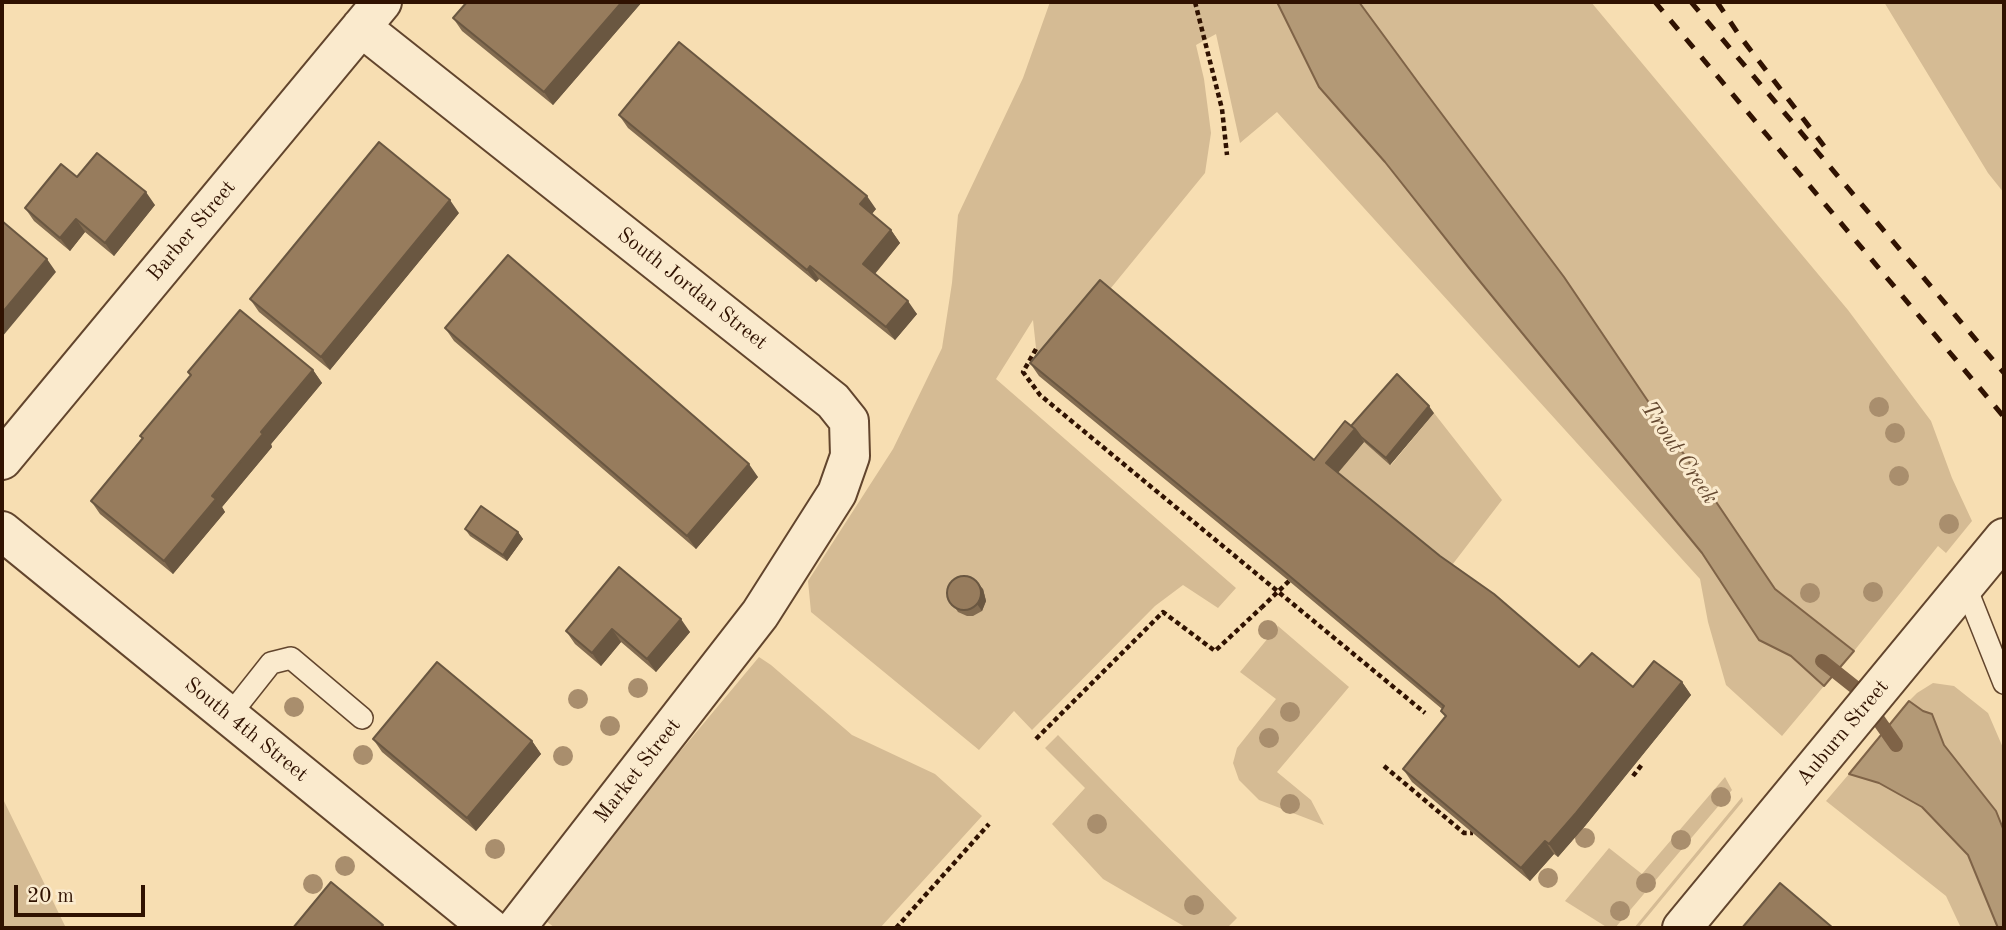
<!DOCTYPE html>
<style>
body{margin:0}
#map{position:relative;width:2006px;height:930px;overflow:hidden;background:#f7deb2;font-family:"Old Standard TT",serif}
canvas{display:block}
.frame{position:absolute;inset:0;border:4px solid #301201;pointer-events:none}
.scale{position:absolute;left:14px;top:885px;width:131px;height:32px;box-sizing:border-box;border:4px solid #301201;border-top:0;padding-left:9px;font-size:21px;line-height:24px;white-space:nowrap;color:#301201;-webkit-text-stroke:5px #faeacd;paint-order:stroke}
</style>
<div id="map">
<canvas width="2006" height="930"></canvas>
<div class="frame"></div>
<div class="scale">20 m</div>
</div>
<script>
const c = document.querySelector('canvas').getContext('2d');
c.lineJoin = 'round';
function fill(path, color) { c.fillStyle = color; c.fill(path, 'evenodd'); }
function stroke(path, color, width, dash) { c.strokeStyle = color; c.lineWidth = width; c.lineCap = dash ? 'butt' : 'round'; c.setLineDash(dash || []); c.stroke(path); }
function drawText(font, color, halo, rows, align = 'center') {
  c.font = font + ' "Old Standard TT",serif'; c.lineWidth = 6; c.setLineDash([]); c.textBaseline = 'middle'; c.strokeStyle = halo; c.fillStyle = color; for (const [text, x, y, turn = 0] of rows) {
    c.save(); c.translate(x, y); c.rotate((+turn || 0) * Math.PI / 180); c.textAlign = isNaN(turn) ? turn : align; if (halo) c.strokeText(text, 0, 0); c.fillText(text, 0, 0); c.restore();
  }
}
const green = new Path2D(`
 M1050,2h227l42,85 66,75 84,106 233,285 57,87 32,16 33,30 -42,50 -56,-51 -18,-63 -8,-43 -423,-467 -37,31 -24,-109 -20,11 8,34 7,54 -6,40 -166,203 -6,-56 -37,59 240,209 -18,20 -35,-23 -28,21 -123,124 -18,-19 -35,39 -168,-138 -3,-31 85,-132 49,-101 10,-65 6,-68 65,-137z
 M1359,2h232l257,308 83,111 21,57 20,43 -26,32 -8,-7 -84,105 -79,-62 -211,-312 -144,-192z
 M1884,2h120v191l-16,-20z
 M1434,413l68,87 -53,69 -114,-93 29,-34 27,23z
 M1278,626l71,61 -72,85 34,28 13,25 -65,-25 -20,-20 -6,-17 4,-15 39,-49 -36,-27z
 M759,657l12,8 81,70 83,39 47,42 -102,112h-325l-9,-7 117,-149z
 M1933,683l21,3 34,27 16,37v81l-8,-20 -52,-66 -12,-31 -9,-3 -14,-10 8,-8z
 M1058,735l179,183 -10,10h-40l-84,-49 -51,-55 33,-36 -40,-40z
 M1849,774l30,9 43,24 46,48 30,73h-37l-15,-32 -120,-95z
 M1725,777l7,13 -117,138h-7l-43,-27 44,-53 33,26z
 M2,797l64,131h-64z
 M1742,797l1,4 -105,127h-4z`);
const water = new Path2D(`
 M1277,2h82l61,83 144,192 211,312 79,62 -30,35 -33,-30 -32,-16 -57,-87 -233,-285 -84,-106 -66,-75z
 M1909,701l14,10 9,3 12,31 52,66 8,20v97h-6l-30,-73 -46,-48 -43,-24 -30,-9z`);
const stream = new Path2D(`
 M1822,661l34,27 40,57`);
const path = new Path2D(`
 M1195,2l27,107 5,46
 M1036,349l-13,23 17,23 385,318
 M1036,739l127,-127 52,39 46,-43
 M1384,766l80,67h9
 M1633,776l10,-13
 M896,928l93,-104`);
const service = new Path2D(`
 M1965,585l39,98
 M229,716l42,-53 20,-5 71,60`);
const minor = new Path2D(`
 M361,27l472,374 16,20 1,35 -13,37 -77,121 -244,314
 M2,460l380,-458
 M2,531l488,397`);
const tertiary = new Path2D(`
 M1682,928l322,-390`);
const rail = new Path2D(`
 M1655,2l349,415
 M1691,2l313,371
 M1717,2l22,33 85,111`);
const pathBridge = new Path2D(`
 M1261,608l28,-27`);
const trees = [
 [1879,407],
 [1895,433],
 [1899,476],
 [1949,524],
 [1873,592],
 [1810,593],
 [1268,630],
 [638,688],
 [578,699],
 [294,707],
 [1290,712],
 [610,726],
 [1269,738],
 [363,755],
 [563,756],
 [1721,797],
 [1290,804],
 [1097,824],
 [1585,838],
 [1681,840],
 [495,849],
 [345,866],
 [1548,878],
 [1646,883],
 [313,884],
 [1194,905],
 [1620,911]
];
const wall = new Path2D(`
 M642,2l-89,103 -91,-74 -9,-13z
 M619,115l257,94 -4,5 19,16 9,13 -25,31 42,40 -22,26 -76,-61 -3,3 -188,-154z
 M77,177l78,28 -41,51 -29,-24 -15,19 -36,-30 -9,-13z
 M459,213l-129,157 -71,-58 -9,-13z
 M445,328l313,149 -62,72 -242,-208z
 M1030,363l284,97 37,-34 83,-13 -44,52 -26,-23 -26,31 102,83 139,111 54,20 49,-5 9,13 -106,131 -27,31 -4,-3 -24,27 -118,-99 -9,-13 43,-52 -5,-6 1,-2 -153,-128 -250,-205z
 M313,370l9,13 -51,61 1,3 -50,60 3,5 -52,62 -73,-60 -9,-13 51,-63 49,-63 -3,-3z
 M465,529l53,3 5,7 -16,22 -37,-25z
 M619,567l71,65 -34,40 -35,-30 -20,24 -26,-22 -9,-13z
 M983,589l3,12 -4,10 -9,5h-6l-9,-4 -10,-15z
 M373,739l159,2 9,13 -65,77 -94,-79z`);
const shadedWall = new Path2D(`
 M622,2h20l-89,103 -9,-13z
 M146,192l9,13 -41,51 -9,-13z
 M867,196l9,13 -7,8 -9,-13z
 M450,200l9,13 -129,157 -9,-13z
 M76,219l9,13 -15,19 -10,-13z
 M891,230l9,13 -28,34 -9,-13z
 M47,259l9,13 -54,65v-24z
 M810,266l9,13 -3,3 -9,-12z
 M908,301l9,13 -22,26 -9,-13z
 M313,370l9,13 -51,61 1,3 -50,60 3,5 -52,62 -9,-13 48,-65 49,-64z
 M1429,406l5,7 -44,52 -4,-7z
 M1355,429l9,13 -29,34 -9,-13z
 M749,464l9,13 -62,72 -9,-13z
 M518,532l5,7 -16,22 -4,-6z
 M978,583l5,6 3,12 -4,10 -5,-7z
 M681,619l9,13 -34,40 -9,-13z
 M612,629l9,13 -20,24 -9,-13z
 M1682,682l9,13 -106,131 -27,31 -9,-13z
 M532,741l9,13 -65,77 -9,-13z
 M1545,841l9,13 -24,27 -9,-13z`);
const building = new Path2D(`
 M467,2h155l-78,90 -91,-74z
 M679,42l188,154 -7,8 31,26 -28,34 45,37 -22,26 -76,-61 -3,4 -188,-155z
 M379,142l71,58 -129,157 -71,-58z
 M97,153l49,39 -41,51 -29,-24 -16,19 -35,-30 36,-44 16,13z
 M2,221l45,38 -45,54z
 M508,255l241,209 -62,72 -242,-208z
 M1100,280l214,180 31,-39 10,8 -29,34 114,93 54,38 85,73 13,-14 41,34 21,-26 28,21 -106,131 -27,31 -4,-3 -24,27 -118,-99 43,-53 -5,-5 3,-5 -164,-138 -250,-205z
 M240,310l73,60 -52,62 2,2 -51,62 4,3 -52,62 -73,-60 52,-63 -3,-2 51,-61 -3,-3z
 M1397,374l32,32 -43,52 -25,-21 -6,-8 -4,-3z
 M481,506l37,26 -15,23 -38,-26z
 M619,567l62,52 -34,40 -35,-30 -20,24 -26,-22z
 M947 593a17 17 0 1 1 34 0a17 17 0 1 1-34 0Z
 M437,662l95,79 -65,77 -94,-79z
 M331,882l52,43 -3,3h-87z
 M1780,883l53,45h-91z`);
const streetNames = [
 ["Barber Street",192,231,-50],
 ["South Jordan Street",692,289,38],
 ["South 4th Street",246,730,39],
 ["Auburn Street",1843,733,-50],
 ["Market Street",638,771,-52]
];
const waterNames = [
 ["Trout Creek",1679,453,56]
];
fill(green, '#d5bb94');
fill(water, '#b39976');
stroke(water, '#7f6347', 2);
stroke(stream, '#7f6347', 14);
stroke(service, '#62452d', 24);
stroke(minor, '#62452d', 42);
stroke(tertiary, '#62452d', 42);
stroke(path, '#301201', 4.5, [5, 3.5]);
stroke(service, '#faeacd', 21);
stroke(minor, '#faeacd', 38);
stroke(tertiary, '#faeacd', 38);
stroke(rail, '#301201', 5, [12, 12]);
stroke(pathBridge, '#301201', 4.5, [5, 3.5]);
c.fillStyle = '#a98e6d';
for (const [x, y] of trees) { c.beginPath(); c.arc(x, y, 10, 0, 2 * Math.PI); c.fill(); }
fill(wall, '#826b50');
fill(shadedWall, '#6a5741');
fill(building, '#977c5d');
stroke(building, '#6a5741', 2);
drawText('21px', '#301201', '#faeacd', streetNames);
drawText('italic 23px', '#644830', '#faeacd', waterNames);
</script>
